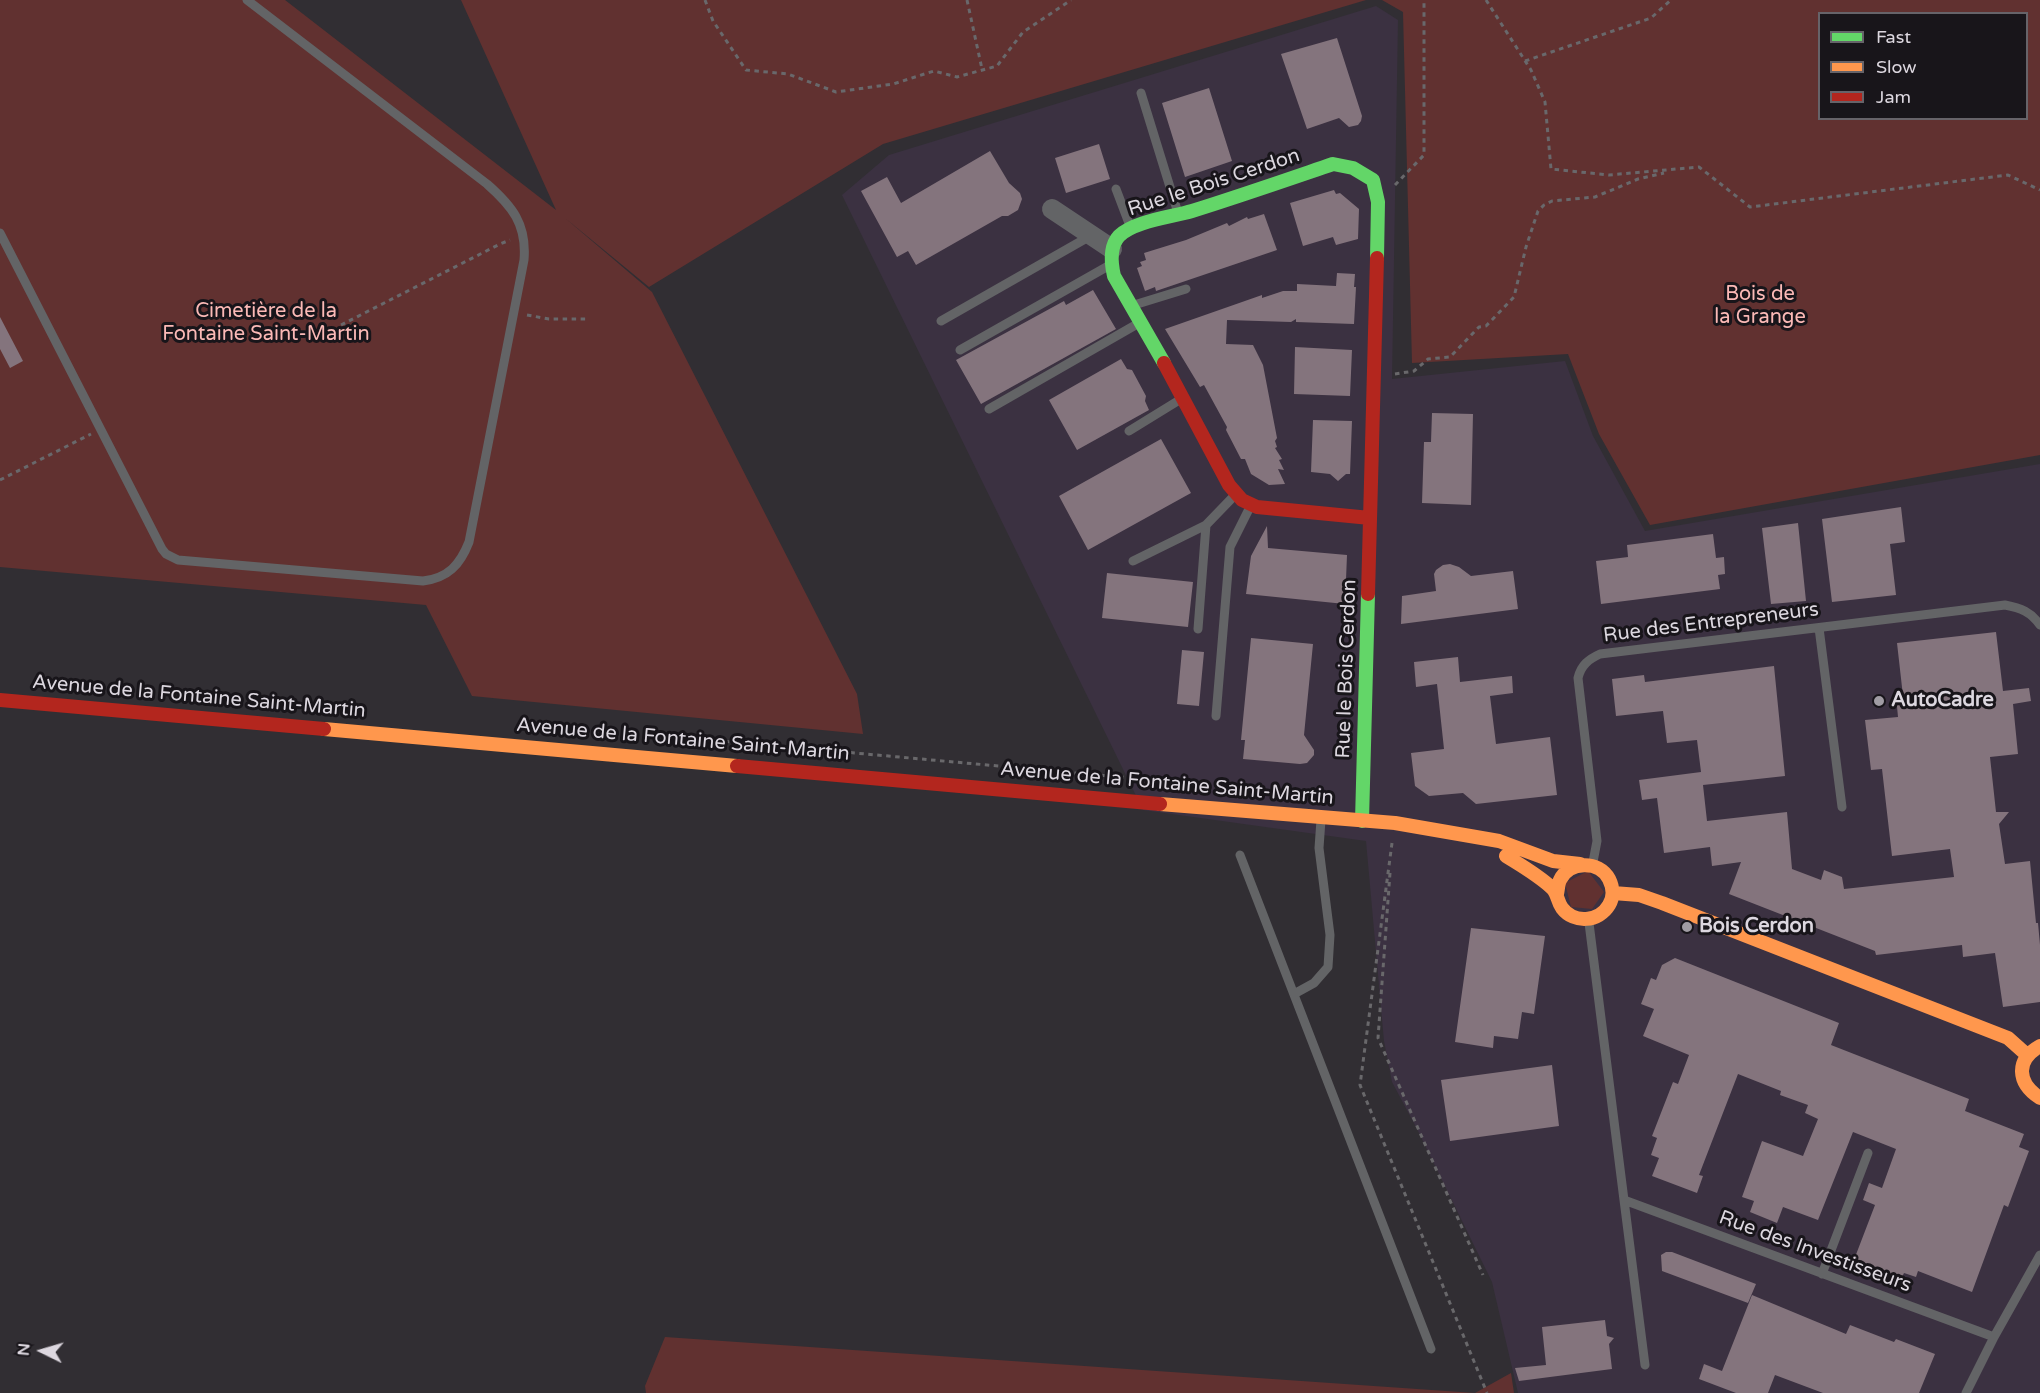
<!DOCTYPE html>
<meta charset="utf-8">
<style>
body{margin:0}
#map{position:relative;width:2040px;height:1393px;overflow:hidden;background:#312e33;font-family:"Varela Round",sans-serif}
canvas{display:block}
.legend{position:absolute;left:1818px;top:12px;width:210px;height:108px;box-sizing:border-box;background:#18151a;border:2px solid #666369;margin:0;padding:8px 10px;list-style:none;font-size:18px;color:#dcd7df}
.legend li{display:flex;align-items:center;gap:12px;height:30px}
.legend b{width:30px;border:2px solid #666369}
.north{position:absolute;left:12px;top:1321px;width:60px;height:60px;-webkit-text-stroke:4px #18151a;paint-order:stroke;rotate:275deg;font-size:16px;font-weight:700;line-height:24px;text-align:center;color:#dcd7df}
.north::after{content:'';display:block;margin:auto;width:21px;height:27px;background:#dcd7df;clip-path:polygon(50% 0,100% 100%,50% 72%,0 100%)}
</style>
<div id="map">
<canvas width="2040" height="1393"></canvas>
<ul class="legend">
<li><b style="height:8px;background:#63d668"></b>Fast</li>
<li><b style="height:8px;background:#ff974d"></b>Slow</li>
<li><b style="height:8px;background:#b3261e"></b>Jam</li>
</ul>
<div class="north">N</div>
</div>
<script>
const c = document.querySelector('canvas').getContext('2d');
c.lineJoin = 'round';
function fill(path, color) { c.fillStyle = color; c.fill(path, 'evenodd'); }
function stroke(path, color, width, dash) { c.strokeStyle = color; c.lineWidth = width; c.lineCap = dash ? 'butt' : 'round'; c.setLineDash(dash || []); c.stroke(path); }
function drawText(font, color, halo, rows, align = 'center') {
  c.font = font + ' "Varela Round",sans-serif'; c.lineWidth = 6; c.setLineDash([]); c.textBaseline = 'middle'; c.strokeStyle = halo; c.fillStyle = color; for (const [text, x, y, turn = 0] of rows) {
    c.save(); c.translate(x, y); c.rotate((+turn || 0) * Math.PI / 180); c.textAlign = isNaN(turn) ? turn : align; if (halo) c.strokeText(text, 0, 0); c.fillText(text, 0, 0); c.restore();
  }
}
const built = new Path2D(`
 M1376,6l22,14 -6,359 173,-18 28,75 52,95 395,-67v929h-522l-26,-111 -76,-155 -24,-45 -8,-41 -18,-200 -223,-31 -301,-615 47,-40z`);
const green = new Path2D(`
 M0,0h285l271,210 -95,-210h905l-483,144 -234,143 -84,-69 87,74 205,402 6,40 -391,-38 -46,-91 -426,-38z
 M1382,0h658v455l-390,70 -51,-91 -31,-80 -156,9 -9,-351zM1820,14h206v104h-206z
 M1588,871l16,21 -12,17 -21,-2 -6,-24z
 M665,1337l810,56 36,-20 3,20h-868l-1,-7z`);
const building = new Path2D(`
 M1337,38l25,78 -1,5 -3,4 -9,2 -10,-9 -32,11 -26,-75z
 M1209,88l23,73 -47,16 -23,-74z
 M1099,144l11,35 -44,14 -11,-35z
 M990,151l19,32 11,10 2,6 -4,11 -10,6h-6l-86,49 -8,-14 -11,6 -36,-66 26,-14 14,26z
 M1334,190l2,4 4,-1 19,16 -1,30 -22,6 -3,-8 -30,9 -13,-43z
 M1264,214l13,36 -121,41 -1,-4 -10,4 -8,-23 5,-2 -2,-4 6,-2 -2,-7 42,-13 41,-17 2,3 18,-9 1,2z
 M1337,273l18,1 -1,13h2l-2,37 -58,-2v-3l-5,3 -64,-2 -1,24 27,1 10,20 14,73 -2,3 2,6 -2,1 7,11 -3,1 5,10 -6,-1 7,15 -16,1 -18,-11 -6,-15h-4l-15,-29 1,-3 -23,-42 -4,2 -35,-58 97,-34v3l21,-7h14v-7l39,2z
 M1093,290l23,39 -135,75 -25,-44 108,-59 2,4z
 M0,317l23,44 -13,7 -10,-19z
 M1295,347l57,3 -2,46 -56,-2z
 M1121,359l6,10 5,1 14,26 -1,5 4,9 -72,40 -28,-50z
 M1432,413l41,1 -2,91 -49,-2 2,-61h7z
 M1313,420l39,1 -2,53h-4l-8,7 -8,-7 -19,-2z
 M1161,439l30,54 -103,57 -29,-54z
 M1901,507l4,35 -15,2 6,51 -64,7 -10,-83z
 M1798,523l8,78 -35,3 -9,-76z
 M1267,526l1,22 79,7 -2,49 -99,-10 5,-38z
 M1713,534l3,24 8,-1 1,17 -7,1 2,14 -119,15 -5,-43 32,-4 -1,-12z
 M1450,564l9,3 12,9 42,-5 5,38 -117,15 1,-28 34,-5 -2,-17 2,-4 7,-5z
 M1107,573l86,9 -5,45 -86,-9z
 M1996,632l7,59 26,-3 2,13 -18,3 5,50 -28,3 6,55h13l-10,12 6,40 25,-3 6,62h2l2,22v57l-37,5 -8,-54 -32,4 -1,-12 -86,10 -1,-4 -146,-57 12,-32 -29,4 -2,-19 -46,6 -7,-55 -15,2 -3,-20 62,-8 -4,-32 -30,3 -4,-32 -47,5 -4,-37 32,-4 1,7 129,-16 11,110 -82,9 4,36 80,-9 5,57 29,11 3,-10 18,7 2,12 110,-12 -4,-28 -58,7 -10,-87 -11,1 -6,-50 33,-3 -2,-21h7l-6,-53z
 M1251,638l62,6 -9,91 10,15v5l-7,8 -7,1 -57,-5 2,-19h-4z
 M1182,650l22,2 -5,54 -22,-2z
 M1458,657l2,25 52,-6 1,17 -23,3 6,48 54,-7 7,58 -81,9 -13,-11 -34,3 -14,-10 -4,-33 33,-4 -7,-65 -21,3 -2,-25z
 M1471,928l74,8 -11,78 -12,-2 -4,27 -24,-3 -1,12 -38,-6z
 M1675,958l164,65 -8,22 138,54 -4,12 59,23 -5,13 10,4 -21,56 -4,-2 -32,87 -54,-21 -2,6 -12,-4 -5,11 -47,-19 23,-60 -12,-5 6,-17 13,5 14,-39 -43,-17 -35,88 -35,-13 -6,16 -27,-11 4,-11 -12,-4 20,-56 41,15 15,-37 -13,-6 3,-8 -28,-10 1,-4 -43,-17 -39,101 4,1 -6,17 -45,-17 7,-18 -8,-3 6,-17 -5,-2 21,-54 5,2 11,-29 -46,-19 11,-27 -13,-5 10,-26 5,2 6,-15z
 M1552,1065l7,61 -109,15 -9,-61z
 M1666,1252h6l84,32 -8,19 -86,-32 -1,-16z
 M1752,1295l94,39 4,-9 44,17 2,-3 39,15 -16,39h-96l-48,-18 -7,18h-32l-37,-14 5,-15 18,7z
 M1605,1320l2,16 7,2 -5,6 3,25 -93,12 -4,-13 31,-3 -4,-38z`);
const path = new Path2D(`
 M705,0l8,21 33,49 42,4 48,18 57,-8 41,-13 23,6 40,-11 26,-34 48,-32
 M967,0l15,69
 M1486,0l45,70 14,32 6,67 58,6 90,-8 51,40 258,-32 32,15
 M1525,61l126,-43 20,-18
 M1395,185l29,-30v-155
 M527,315l22,4h37
 M341,325l159,-81 10,-4
 M1395,374l19,-3 14,-12 22,-2 29,-30 7,-1 28,-29 12,-50 12,-36 6,-6 8,-4 43,-4 43,-18 26,-6
 M0,480l91,-46
 M689,738l475,43
 M1392,843l-32,242 127,308
 M1390,873l-12,165 105,237`);
const lane = new Path2D(`
 M1141,93l37,120
 M1116,189l14,37
 M0,233l162,316 4,5 12,6 245,21c25,-3 37,-16 46,-39l55,-282c3,-36 -12,-54 -37,-76l-240,-184
 M1134,305l52,-16
 M941,321l151,-86
 M960,350l150,-85
 M989,409l150,-86
 M1129,431l52,-32
 M1133,561l73,-36
 M1819,628l23,179
 M1198,629l8,-104 28,-29
 M1216,716l14,-169 20,-40
 M1240,855l191,494
 M1593,862l4,-21 -19,-163c3,-13 11,-19 22,-24l405,-49c16,3 26,7 35,20
 M1589,923l35,277
 M1294,994l20,-11 14,-16 2,-32 -11,-87 2,-28
 M1822,1274l46,-121
 M1994,1337l46,-82
 M1645,1365l-21,-165 370,137 -28,56`);
const street = new Path2D(`
 M1052,209l60,40`);
const fast = new Path2D(`
 M1164,363l-50,-87c-3,-13 -5,-29 5,-40 15,-15 53,-19 73,-25 48,-15 94,-31 141,-47l20,4 20,12 5,22 -1,56
 M1362,821l6,-227`);
const slow = new Path2D(`
 M324,729l413,37
 M1160,804l235,19 104,18 54,20 27,3
 M1506,856c16,10 32,19 46,32 6,6 5,13 10,20 12,16 37,14 47,-3 5,-8 4,-18 0,-26 -10,-19 -40,-18 -49,1 -2,4 -2,10 -3,14
 M1613,893l26,2 23,8 346,135 19,17
 M2040,1046c-25,14 -23,37 0,52`);
const jam = new Path2D(`
 M1164,363l65,122 13,15 15,7 113,11
 M1368,594l9,-336
 M0,700l324,29
 M737,766l423,38`);
const markers = [
 [1879,701,6,"#a09ca3"],
 [1687,927,6,"#a09ca3"]
];
const streetNames = [
 ["Rue le Bois Cerdon",1214,183,-18],
 ["Rue des Entrepreneurs",1711,623,-7],
 ["Rue le Bois Cerdon",1347,669,-88],
 ["Avenue de la Fontaine Saint-Martin",199,697,5],
 ["Avenue de la Fontaine Saint-Martin",683,740,5],
 ["Avenue de la Fontaine Saint-Martin",1167,784,5],
 ["Rue des Investisseurs",1815,1252,20]
];
const parkNames = [
 ["Bois de",1760,295],
 ["la Grange",1760,318],
 ["Cimetière de la",266,312],
 ["Fontaine Saint-Martin",266,335]
];
const poiNames = [
 ["AutoCadre",1891,701],
 ["Bois Cerdon",1699,927]
];
fill(built, '#3b3141');
fill(green, '#613130');
fill(building, '#84747d');
stroke(path, '#69686b', 3, [4.5, 4.5]);
stroke(lane, '#636466', 9);
stroke(street, '#636466', 20);
stroke(fast, '#63d668', 14);
stroke(slow, '#ff974d', 14);
stroke(jam, '#b3261e', 14);
for (const [x, y, r, color] of markers) { const dot = new Path2D(); dot.arc(x, y, r, 0, 2 * Math.PI); c.fillStyle = color; c.fill(dot); stroke(dot, '#18151a', 2); }
drawText('20px', '#dcd7df', '#18151a', streetNames);
drawText('20px', '#fbb9b6', '#18151a', parkNames);
drawText('bold 20px', '#dcd7df', '#18151a', poiNames, 'left');
</script>
